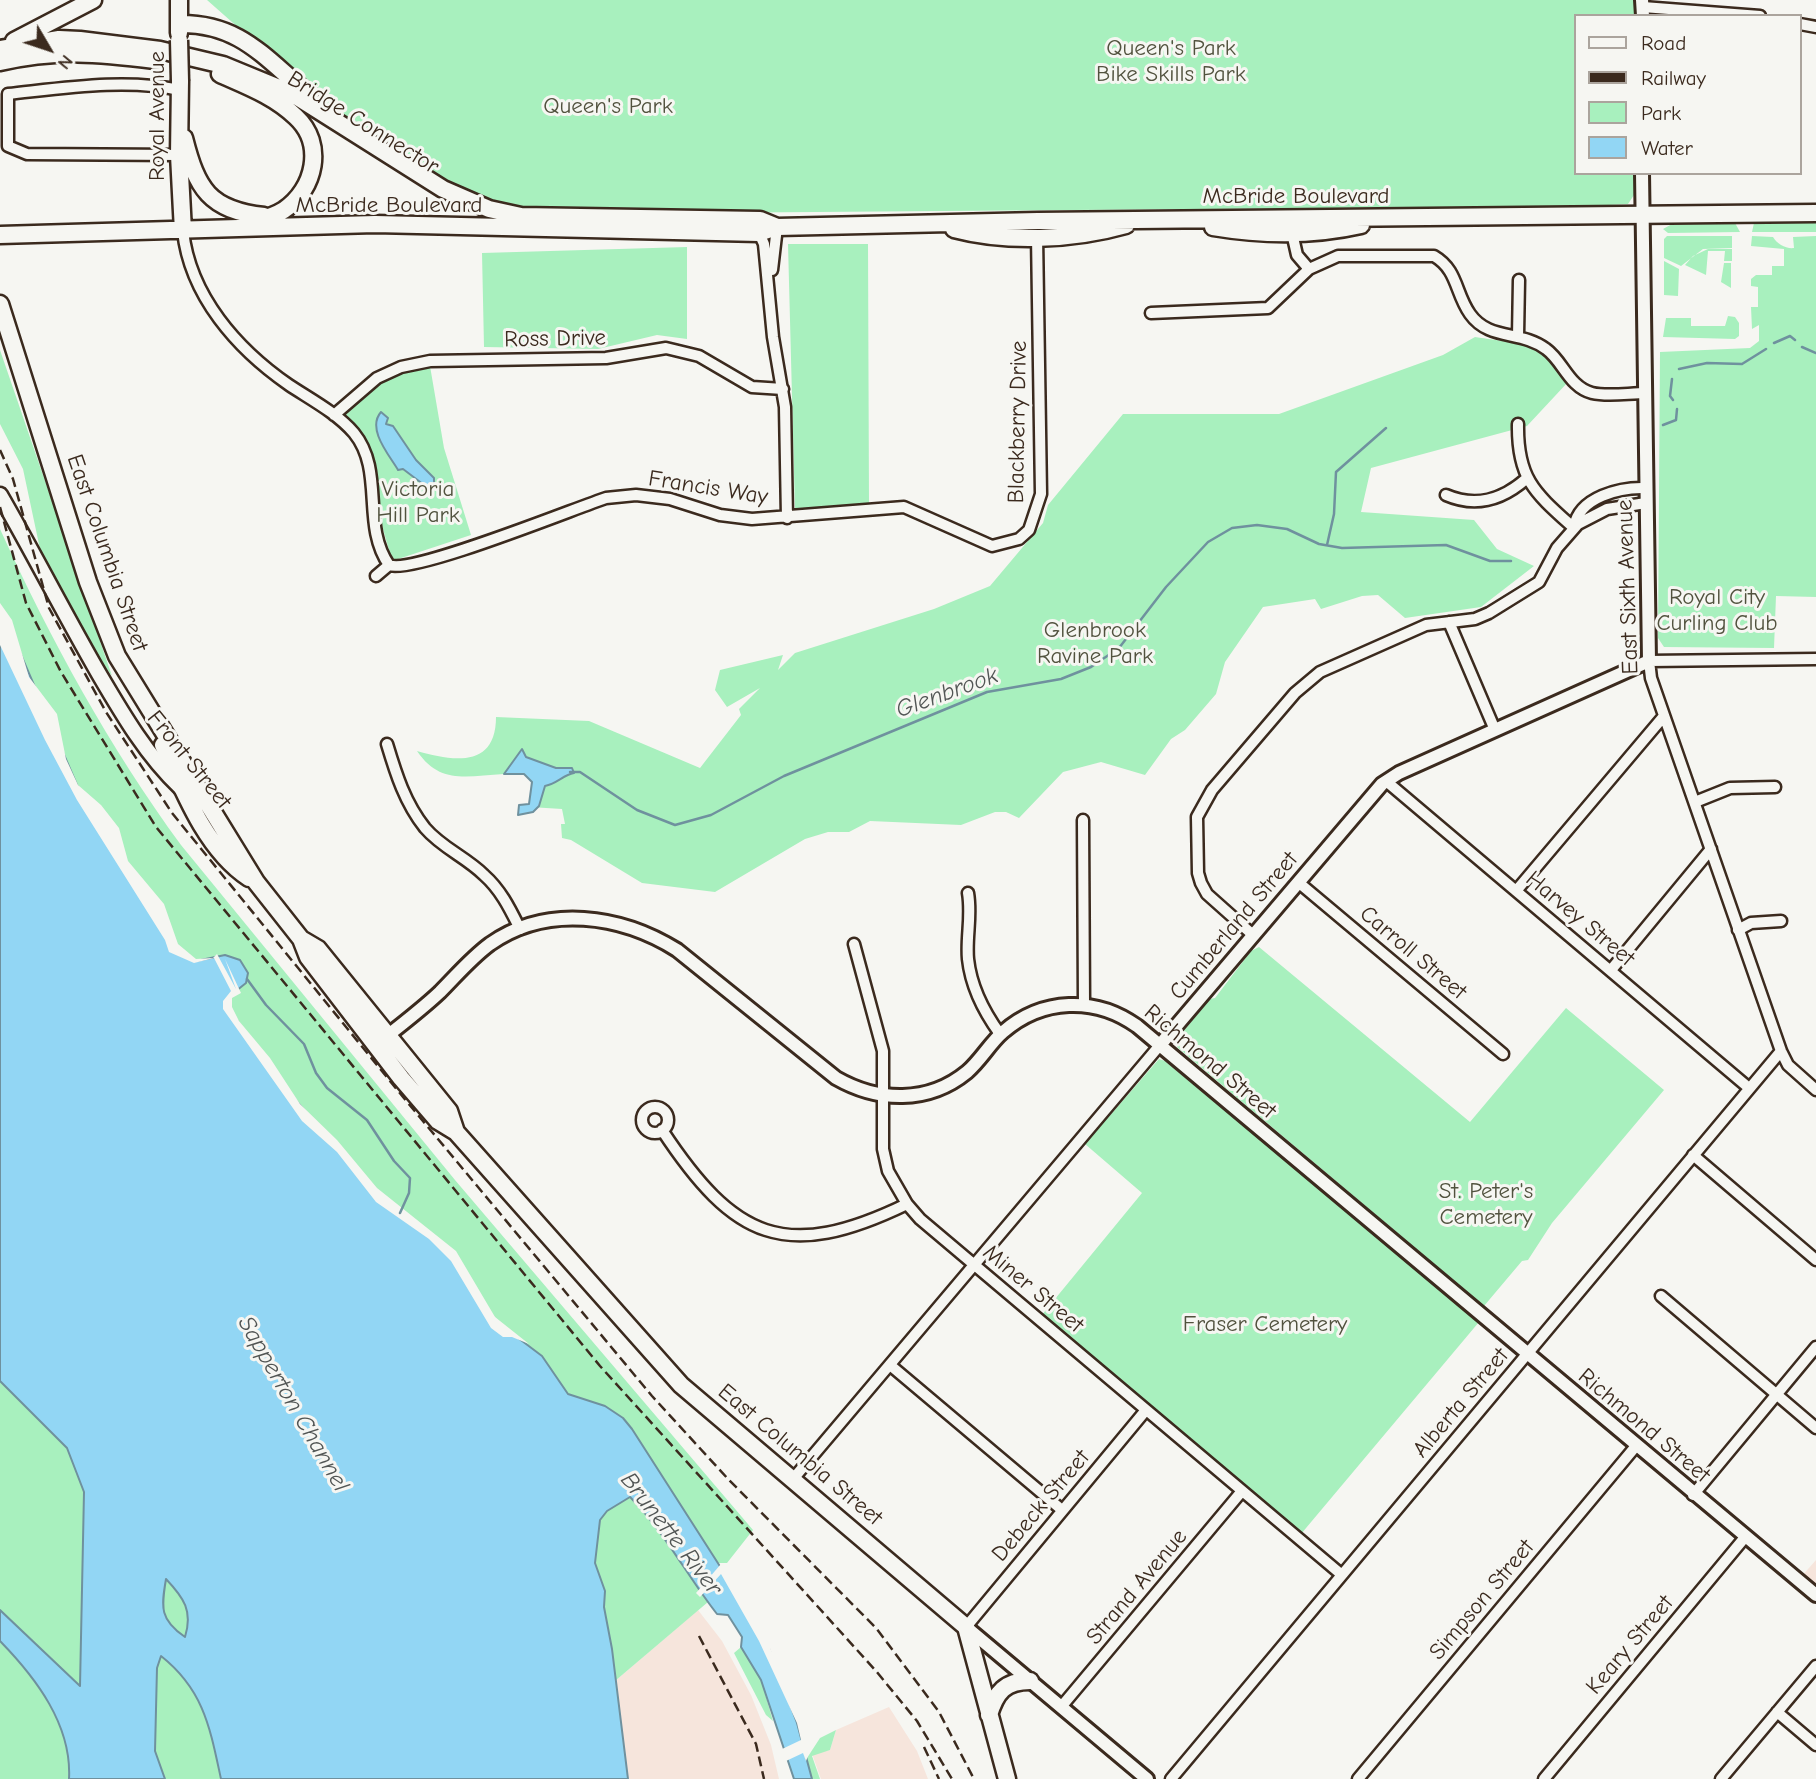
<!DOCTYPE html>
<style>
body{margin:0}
#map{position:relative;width:1816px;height:1779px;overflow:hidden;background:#f6f6f2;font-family:"Comic Neue",sans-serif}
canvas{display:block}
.legend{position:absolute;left:1574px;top:14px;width:228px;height:161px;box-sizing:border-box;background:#f6f6f2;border:2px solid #aba49d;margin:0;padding:9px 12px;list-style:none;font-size:21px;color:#3b2a1e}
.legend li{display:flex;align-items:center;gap:14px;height:35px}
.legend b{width:35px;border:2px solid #aba49d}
.north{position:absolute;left:14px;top:14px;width:70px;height:70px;-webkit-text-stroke:5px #f6f6f2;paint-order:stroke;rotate:129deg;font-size:19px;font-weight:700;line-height:28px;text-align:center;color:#3b2a1e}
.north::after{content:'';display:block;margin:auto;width:24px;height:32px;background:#3b2a1e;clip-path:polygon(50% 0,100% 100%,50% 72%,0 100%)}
</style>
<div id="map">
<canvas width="1816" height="1779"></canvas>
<ul class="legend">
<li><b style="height:9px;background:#f6f6f2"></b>Road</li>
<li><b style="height:9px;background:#3b2a1e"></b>Railway</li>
<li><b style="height:19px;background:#a8f0be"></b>Park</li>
<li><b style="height:19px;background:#92d6f4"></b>Water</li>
</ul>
<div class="north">N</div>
</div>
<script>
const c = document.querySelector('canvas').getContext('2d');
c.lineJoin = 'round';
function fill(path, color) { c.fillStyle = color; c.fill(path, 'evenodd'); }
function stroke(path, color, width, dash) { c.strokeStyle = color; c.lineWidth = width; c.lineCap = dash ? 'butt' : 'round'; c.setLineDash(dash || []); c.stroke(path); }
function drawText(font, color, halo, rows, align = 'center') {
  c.font = font + ' "Comic Neue",sans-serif'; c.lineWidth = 6; c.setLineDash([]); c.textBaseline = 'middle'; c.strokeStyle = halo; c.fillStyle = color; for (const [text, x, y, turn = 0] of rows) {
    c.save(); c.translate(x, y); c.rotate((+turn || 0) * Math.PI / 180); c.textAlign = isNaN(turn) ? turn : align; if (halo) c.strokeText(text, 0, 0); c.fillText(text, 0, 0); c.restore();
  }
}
const built = new Path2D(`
 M1816,1560v30l-15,-13z
 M698,1610l24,31 29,54 20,50 8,34h-151l-13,-98z
 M889,1707l28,44 11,28h-107l-9,-25 18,-4 6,-20z`);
const green = new Path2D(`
 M207,0h1428v16h-59v157h58v22l-6,9 -37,2 -1033,8 -46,-5 -41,-12 -30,-16 -115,-76z
 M1816,222v10h-64l2,-9z
 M1735,223l5,9 -72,1 -5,-4 9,-5z
 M1667,236h65v12l-29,1 -22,17 -17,-8v-19z
 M1752,236l21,1c4,7 13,12 21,11l-1,-11 23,-1v361l-40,-1 -2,52 -110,-1 -6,-9 2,-286 90,-4 9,-7v-16l-7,4 -1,-22h7v-20l-7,-1v-7l5,-4h16v-9h12v-17l-33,-3z
 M788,244h80l1,261 -74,6z
 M687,247v92l-30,-4 -59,14 -114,-2 -2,-94z
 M1708,249h24v12h-8l1,-10h-17l-2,24 -21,-10 8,-9z
 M1664,261l15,8 -1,27 -14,-1z
 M1724,263h7v25l-10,-6z
 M1728,316l7,1 4,6v13l-4,3 -72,-2 3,-19h25v8h34z
 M1475,337c51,8 59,3 93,45l-41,44 -156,42 -10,44 113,8 23,29 37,17 -53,41 -76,11 -27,-23 -16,1 -41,13 -6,-10 -52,8 -38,55 -9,32 -31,36 -14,9 -26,36 -44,-13 -38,10 -44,46 -13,-6h-11l-34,13 -91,-4 -21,11h-21l-23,7 -90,53 -73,-9 -71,-43 -9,-2 -1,-14h4l-3,-15 -32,-2 2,-40 -23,3 -5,4c-37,2 -64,11 -87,-23 35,10 79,18 79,-34l93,4 111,47 41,-53 -2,-6 21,-21 -33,19 -12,-17 5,-20 63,-15 -5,15 17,-17 139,-44 56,-23 53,-63 5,-18 75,-91h156l164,-59z
 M0,350l112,326 -18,-24 -54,-103 -17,-80 -23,-45z
 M430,366l14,82 27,87 -79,26c-5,-19 -12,-39 -14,-58 -5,-42 -4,-56 -33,-89 19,-27 53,-43 85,-48z
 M0,529c50,110 110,219 181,316l274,335 298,350 -26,33h-11l8,17 -99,-120 -225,-247 -90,-93 -81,-111 -4,-50 -29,2 -23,-18 -53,-91 16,23 -59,-90 -77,-179z
 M1259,947l211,175 96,-114 98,82 -112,133 -24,37 -6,1 -38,45 -307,-259v-8l33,-40 5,-1 36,-47z
 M1159,1059l6,2 314,261 -178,212 -260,-218 101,-123 -57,-49z
 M0,1336l46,48 49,129 -13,188 -82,-87z
 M592,1457l54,56 62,89 -93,79 -11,-74 1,-16 -10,-27z
 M186,1564l53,215h-90l10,-214z
 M0,1632l76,91 6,56h-82z
 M741,1647l20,33 12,41 -7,-6 -32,-62z
 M836,1730l-6,20 -18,6 8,23h-8l-5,-21 13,-20z`);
const water = new Path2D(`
 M381,412l7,6 -2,6 7,2 23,34 18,18v8l-6,2 -25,-19 -5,1c-8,-14 -32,-41 -17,-58z
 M0,606l77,179 96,158 23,18 29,-6 15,5 8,13 -2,10 -15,12 -2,14 57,80 88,102 67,51 52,77 49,37 26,38 37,12 18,12 9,11 132,206 33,88 15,56h-18l-33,-99 -20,-33 1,-10 -14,-22 -11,-1c-30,-38 -52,-82 -87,-117l-23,14 -7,9 -5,43 10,28 -1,16 8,42 16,130h-407c-11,-51 -17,-89 -60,-123l-4,12 -2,83 10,28h-96c3,-54 -33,-101 -69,-138v-31l80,76 4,-194 -17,-44 -67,-67zM166,1579c18,19 27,32 19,58 -25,-17 -24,-29 -19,-58z
 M522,749l4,8 30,11h16l2,5c-11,2 -16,10 -29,13l-6,20 -6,6 -15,3 1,-10 10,-1 3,-22 -8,-8h-20z`);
const pier = new Path2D(`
 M0,603l12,17 17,57 28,37 9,45 12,26 23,20 18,23 9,33 36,43 14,40 18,15 17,-1 4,-4 19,35 -11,-30 16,34 -9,5v9l7,14 31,37 30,46 37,36 40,48 79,63 39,66 34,27 -17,-7h-9l-12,-9 -40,-67 -22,-22 -53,-37 -39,-50 -35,-31 -79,-112v-8l8,-10 -17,-33 -20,5 -25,-11 -4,-12 -88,-140 -32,-60 -45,-95z
 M721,1564l46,69 4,17 18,32 19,74 -2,5 -3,-8 -17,8 -6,-11 21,-10 -4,-17 -38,-82 -38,-67 -21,23 -4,-4z`);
const stream = new Path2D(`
 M1774,343l16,-7 5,4
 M1802,347l14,6
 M1679,369l28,-6 35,1 24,-15
 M1672,379l-2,17 3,4
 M1663,425l13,-5 1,-11
 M1327,545l7,-31 2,-42 50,-44
 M570,772h10l57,38 38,15 36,-10 73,-39 203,-84 74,-13 30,-12 28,-19 47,-61 42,-45 24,-14 25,-3 30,4 32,15 23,4 104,-3 44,16h21
 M247,979l19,26 38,39 12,29 11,15 40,32 27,41 16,17 -1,15 -9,20`);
const minor = new Path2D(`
 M1643,7l117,9
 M1800,24l16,3
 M179,155l-152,-1 -19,-8v-52c56,-6 117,-16 172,-4
 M183,231c7,65 54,118 106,154 21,14 48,28 65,48 31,38 7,92 35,132
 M759,233l5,11 9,93 12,70 2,111
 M1292,233l5,22 12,14
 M772,270l5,-43
 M1151,313l117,-5 41,-39 29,-13h96c24,14 21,37 36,58 19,27 51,16 76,35 17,12 23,38 46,44 16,4 37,0 54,0
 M1518,336l1,-56
 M334,415l43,-37 24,-11 29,-6 176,-3 60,-10 33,8 53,31 31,2
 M1518,424c-1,55 17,69 56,104
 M1446,495c30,13 56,5 80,-16
 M1574,527c5,-30 46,-40 72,-39
 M389,565c22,10 184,-56 217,-67l30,-3 34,4 50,16 32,4 152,-12 88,39 27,-7 10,-9 12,-36 -4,-258
 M376,576l13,-11
 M1449,622l46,108
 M1816,659l-167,2 2,17 130,373 7,14 28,25
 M387,744c9,30 18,59 38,84 17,20 41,29 59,47 17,15 26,34 36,54
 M1386,781l363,307
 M1695,802l35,-14 45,-1
 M1083,820l1,184
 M1298,882l205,172
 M1516,891l148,-175
 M968,893c4,23 -2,44 0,66 3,28 16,53 32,75
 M1738,930l13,-7 30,-2
 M1253,935l-46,-41 -6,-11 -3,-10 -1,-56 15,-27 83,-97 25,-21 106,-47 49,-6 14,-6 50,-31 18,-34 21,-24 29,-15 39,-6
 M854,944l29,107v98l5,22 19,33 13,15 422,356
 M1611,970l100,-121
 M642 1120a13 13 0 1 1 26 0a13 13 0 1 1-26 0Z
 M662,1130c72,109 123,133 245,74
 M1693,1155l123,105
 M1661,1296l155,132
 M890,1365l172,145
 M793,1479l367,-434
 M1693,1495l123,-148
 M966,1627l180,-217
 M1061,1707l181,-216
 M1777,1712l39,33
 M1171,1779l610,-728
 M1358,1779l278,-333
 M1544,1779l202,-243
 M1721,1779l95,-113`);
const tertiary = new Path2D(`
 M1642,0l1,16
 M382,1040c19,-15 40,-31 58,-48 16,-16 31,-34 50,-48 57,-40 131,-29 187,6l159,128c42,24 92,26 131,-6 14,-12 23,-29 36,-40 39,-34 92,-36 134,-6l679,569
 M1160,1045l222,-261 17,-11 250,-112 -7,-488
 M966,1627l181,152`);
const secondary = new Path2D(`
 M0,495c34,59 65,120 99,179 24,41 48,82 82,114`);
const primary = new Path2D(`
 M179,0v33
 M179,24c62,-1 86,35 131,71
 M14,41l79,-41
 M0,49l59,-10 21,1 80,10 63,15 68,28 152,96 46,20 32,7 239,4 17,7
 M0,62c56,-13 99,-9 155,-2
 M220,74c27,12 54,22 76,43 29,27 19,72 -12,93 -11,7 -24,10 -36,14
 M180,81l-1,74 4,76
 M184,138c13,51 25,72 80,78
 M1213,227c48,8 100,9 148,-2
 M954,229c53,14 119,11 172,-4
 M0,235l375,-11 384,9 18,-6 261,-6 778,-8
 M0,304l88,278 29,74 139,226 45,57 7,18 93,121 37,43 18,11 225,253 285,242 41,152
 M163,745c20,45 43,105 86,133
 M301,939l17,10 131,162 7,21
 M989,1715c7,-23 16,-34 41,-34`);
const rail = new Path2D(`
 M0,450l13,29 36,129 57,104 66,101 231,284 249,299 77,84 147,148 63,84 35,67
 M0,507l26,96 35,69 95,155 444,539 276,305 41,50 35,58
 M699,1636l57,108 8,35
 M924,1747l15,32`);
const primaryBridge = new Path2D(`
 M179,40l1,41`);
const parkNames = [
 ["Queen's Park",1171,48],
 ["Bike Skills Park",1171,74],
 ["Queen's Park",608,106],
 ["Victoria",418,489],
 ["Hill Park",418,515],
 ["Royal City",1717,597],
 ["Curling Club",1717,623],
 ["Glenbrook",1095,630],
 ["Ravine Park",1095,656],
 ["St. Peter's",1486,1191],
 ["Cemetery",1486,1217],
 ["Fraser Cemetery",1265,1324]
];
const streetNames = [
 ["Royal Avenue",157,116,-90],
 ["Bridge Connector",363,123,32],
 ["McBride Boulevard",1296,196],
 ["McBride Boulevard",389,205],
 ["Ross Drive",555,339,-1],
 ["Blackberry Drive",1018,422,-89],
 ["Francis Way",708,488,9],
 ["East Columbia Street",107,553,71],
 ["East Sixth Avenue",1628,587,-92],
 ["Front Street",189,760,51],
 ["Harvey Street",1580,919,40],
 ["Cumberland Street",1234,926,-50],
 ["Carroll Street",1413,953,40],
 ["Richmond Street",1210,1062,40],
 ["Miner Street",1033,1289,40],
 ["Alberta Street",1461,1403,-50],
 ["Richmond Street",1644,1426,40],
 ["East Columbia Street",800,1455,40],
 ["Debeck Street",1041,1506,-50],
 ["Strand Avenue",1137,1587,-50],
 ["Simpson Street",1482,1600,-50],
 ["Keary Street",1630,1645,-50]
];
const waterNames = [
 ["Glenbrook",947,693,-20],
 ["Sapperton Channel",293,1404,60],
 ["Brunette River",671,1534,52]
];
fill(built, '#f6e5dc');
fill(green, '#a8f0be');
fill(water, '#92d6f4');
stroke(water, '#6f919e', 2);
fill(pier, '#f6f6f2');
stroke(stream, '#6f919e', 2.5);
stroke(minor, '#3b2a1e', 15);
stroke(tertiary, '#3b2a1e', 18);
stroke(secondary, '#3b2a1e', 19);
stroke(primary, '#3b2a1e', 21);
stroke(minor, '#f6f6f2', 10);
stroke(tertiary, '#f6f6f2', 12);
stroke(secondary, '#f6f6f2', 14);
stroke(primary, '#f6f6f2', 16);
stroke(rail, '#3b2a1e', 2.5, [10, 5]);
stroke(primaryBridge, '#3b2a1e', 21, []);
stroke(primaryBridge, '#f6f6f2', 16);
drawText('23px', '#51523e', '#f6f6f2', parkNames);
drawText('23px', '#3b2a1e', '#f6f6f2', streetNames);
drawText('italic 24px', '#515554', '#f6f6f2', waterNames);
</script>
